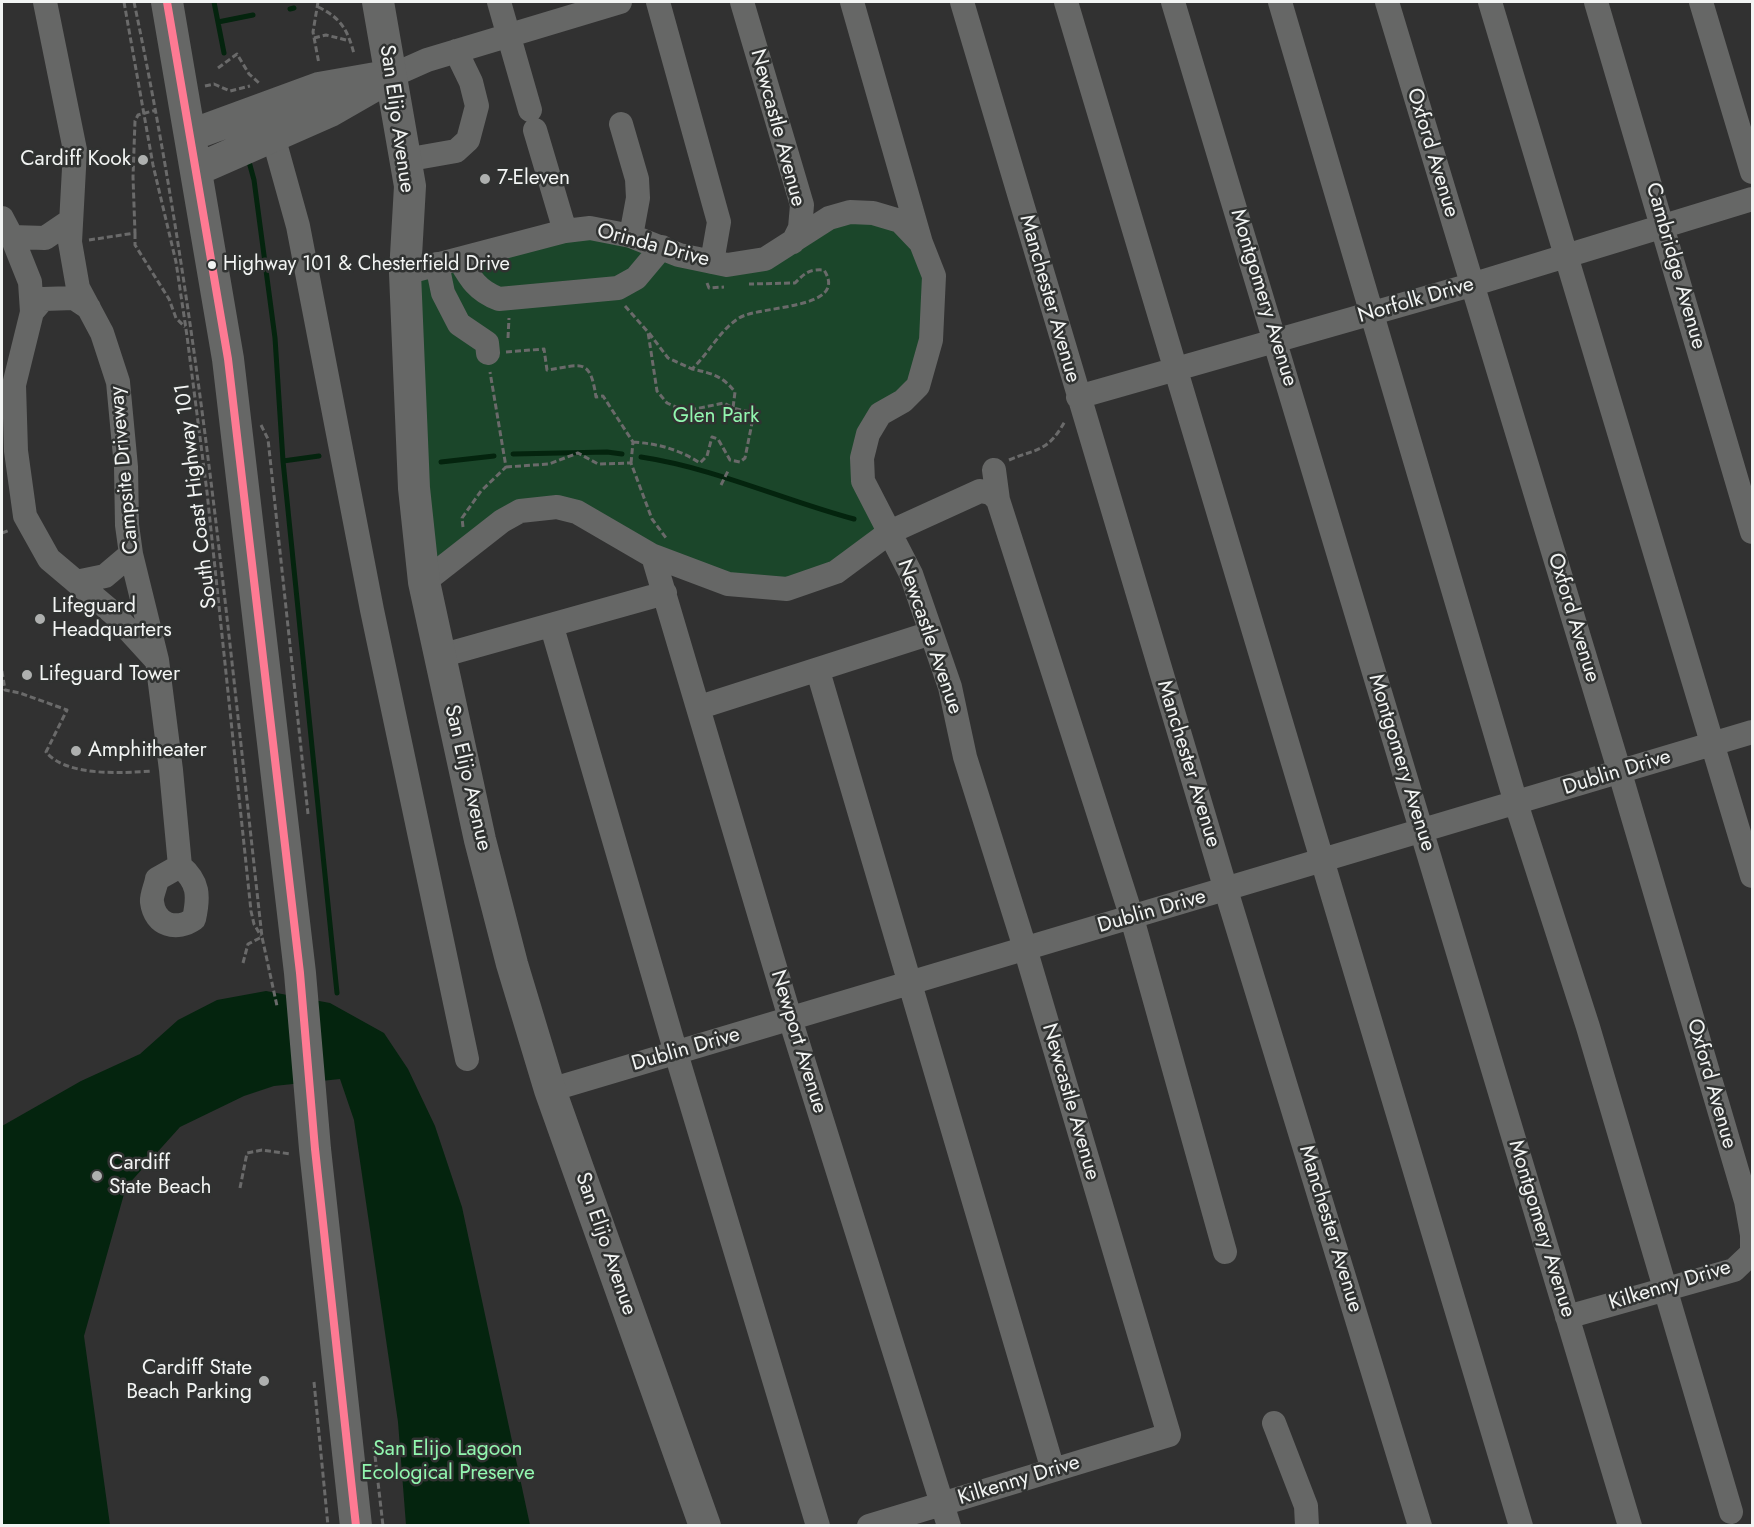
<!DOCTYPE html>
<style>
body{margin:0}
#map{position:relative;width:1754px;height:1527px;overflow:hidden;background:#313131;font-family:Jost,sans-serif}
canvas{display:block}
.frame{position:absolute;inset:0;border:3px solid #f2f4f3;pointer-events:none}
</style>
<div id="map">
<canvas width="1754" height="1527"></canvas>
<div class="frame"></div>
</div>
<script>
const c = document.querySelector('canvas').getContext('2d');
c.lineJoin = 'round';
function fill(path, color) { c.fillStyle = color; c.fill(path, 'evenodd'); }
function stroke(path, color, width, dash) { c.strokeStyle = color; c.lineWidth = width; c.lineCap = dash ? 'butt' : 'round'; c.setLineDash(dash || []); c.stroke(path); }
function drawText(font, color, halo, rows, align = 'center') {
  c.font = font + ' Jost,sans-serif'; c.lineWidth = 5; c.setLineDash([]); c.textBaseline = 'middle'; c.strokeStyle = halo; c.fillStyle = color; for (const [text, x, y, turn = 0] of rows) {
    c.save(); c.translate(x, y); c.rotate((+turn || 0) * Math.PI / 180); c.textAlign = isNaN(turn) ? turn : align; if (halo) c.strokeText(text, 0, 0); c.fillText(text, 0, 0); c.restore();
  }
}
const green = new Path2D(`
 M825,219l73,1 35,78 -31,103 -40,58 31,80 -130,51 -224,-83 -113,75 -26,-302 163,-50 178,34z`);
const water = new Path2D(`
 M266,991l64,12 54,30 24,36 27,57 27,81 68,318h-124l-8,-103 -44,-302 -14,-41 -66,7 -30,10 -64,31 -54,60 -42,149 26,189h-108v-399l79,-45 59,-27 38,-34 39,-20z`);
const stream = new Path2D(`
 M214,2l10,51
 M290,9l4,-1
 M218,22l35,-7
 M248,158l6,22 21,158 8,123
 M513,454l94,-2 15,2
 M319,456l-36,5 54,532
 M641,457c73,11 142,43 213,62
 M441,462l53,-6`);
const path = new Path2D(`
 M124,2l29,163 23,97 11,74 20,156 44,419 3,13 7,12
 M134,2c65,308 93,622 128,935l15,69
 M318,2l-5,30 6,32
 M318,7c22,10 30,23 36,47
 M314,38l12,-3 24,6
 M218,68l19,-14 12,20 10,9
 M205,86l9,-2 16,7 20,-5
 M135,233v12l34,54 7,19 9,9
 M89,240l46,-7 -2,-56 2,-56 3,-6 18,-5
 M707,283l2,5 15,-1
 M625,306l23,26 9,59 10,12 18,8 39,-8 9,5
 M649,333l19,25 24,11
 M508,338l1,-20
 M506,352l38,-3 3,21c35,-5 43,-13 49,27l7,-1 30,46 -2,21
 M261,425l7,14 40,375
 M633,442c26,2 45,7 67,21l7,-7 5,-19 6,2 12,21 10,2 5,-4 9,-45 -21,-5 2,-16c-12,-16 -24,-19 -43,-23 17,-16 27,-38 47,-51 21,-13 111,-8 85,-48 -15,-1 -19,3 -29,13l-46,1
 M1009,460c29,-12 39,-8 56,-39
 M506,467l43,-3 29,-11 20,11 33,-1 21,56 14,19
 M721,485l8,-16
 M463,527l-1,-9 19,-27 25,-24 -16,-95
 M2,533l8,-3
 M2,671l3,19 15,3 47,17 -21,42c21,25 76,21 106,19
 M243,963l5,-19 14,-7
 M240,1188l7,-35 15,-3 29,4
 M314,1382l14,144
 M374,1447l9,79`);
const minor = new Path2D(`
 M45,2l30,148 -5,92 8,46 24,45 16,49 8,85 1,58 4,29 26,106 14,110 9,96
 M499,2l31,108
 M658,2l61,220 -7,40
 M742,2l60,203 -2,23 -7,14
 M852,2l69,241
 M962,2l264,888 194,636
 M1066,2l455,1524
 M1173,2l457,1524
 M1280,2l236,801 72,224 143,485
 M1387,2l233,771 126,428 6,34v18l-18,17 -167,47
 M1490,2l262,874
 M1596,2l156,530
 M1701,2l51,170
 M391,76l36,-16 193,-58
 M621,124l16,55 1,19 -7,38
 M535,130l30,101
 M273,136l25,90 74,384 95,449
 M405,160l51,-9 12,-11 9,-34 -6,-24 -15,-31
 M2,218l10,19 18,45 2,30 -18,73 2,66 9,65 24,43 64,54 42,46
 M12,237l33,1 25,-17
 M459,259c11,19 18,32 40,40l119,-11 18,-10 26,-31
 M437,264l6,29 16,31 28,19 1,10
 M405,273l160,-42 25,-3 41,8 48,19 48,10 38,-6 64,-41 21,-6 23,1 27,8 21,22 13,33 -3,64 -13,46 -15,15 -23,13 -12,20 -6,24 1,23 48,93 39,113 15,70 60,191 144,487 -300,91
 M32,312l11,-13 31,-1 15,10
 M1078,397l393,-112 281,-86
 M994,470l4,30 134,418 93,334
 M653,556l140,472 156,498
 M76,582l29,-6 26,-22
 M424,582l78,-61 18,-10 37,-4 20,5 74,43 77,29 59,5 49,-17 54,-40 90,-41 11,2 7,7
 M552,627l124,426 142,473
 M440,656l225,-63
 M818,671l235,799
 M700,707l231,-74
 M180,866c19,16 19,30 14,53 -17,12 -39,7 -42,-17 -1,-6 4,-16 5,-23z
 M550,1090l1202,-358
 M1274,1423l32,83 1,20`);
const major = new Path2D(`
 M167,2l61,357 72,614 15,176 41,377
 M378,2l32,184 -5,87 9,215 10,94 56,258 32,124 38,126 155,436
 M191,135l128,-47 57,-10
 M196,170l134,-59 61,-35`);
const bus1 = new Path2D(`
 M167,2l61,357 72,614 15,176 41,377`);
const markers = [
 [143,160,6,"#aeb0af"],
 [485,179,6,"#aeb0af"],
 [212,265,5,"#f2f4f3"],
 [40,619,6,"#aeb0af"],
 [27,675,6,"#aeb0af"],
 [76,751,6,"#aeb0af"],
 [97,1176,6,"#aeb0af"],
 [264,1381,6,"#aeb0af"]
];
const busNames = [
 ["Highway 101 & Chesterfield Drive",223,265]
];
const streetNames = [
 ["San Elijo Avenue",396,119,82],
 ["Newcastle Avenue",777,128,75],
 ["Oxford Avenue",1432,153,73],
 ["Orinda Drive",653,246,15],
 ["Cambridge Avenue",1675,266,74],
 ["Montgomery Avenue",1263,298,73],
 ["Manchester Avenue",1049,299,74],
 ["Norfolk Drive",1416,301,-16],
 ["Campsite Driveway",125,470,-95],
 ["South Coast Highway 101",197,496,-97],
 ["Oxford Avenue",1573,618,73],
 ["Newcastle Avenue",929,637,71],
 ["Montgomery Avenue",1401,763,73],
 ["Manchester Avenue",1188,764,73],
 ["Dublin Drive",1617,773,-17],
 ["San Elijo Avenue",467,778,77],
 ["Dublin Drive",1152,912,-16],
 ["Newport Avenue",798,1042,73],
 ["Dublin Drive",686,1050,-16],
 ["Oxford Avenue",1711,1084,74],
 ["Newcastle Avenue",1070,1102,74],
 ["Manchester Avenue",1330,1229,73],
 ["Montgomery Avenue",1541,1229,73],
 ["San Elijo Avenue",605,1244,71],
 ["Kilkenny Drive",1670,1286,-17],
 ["Kilkenny Drive",1019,1481,-17]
];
const poiNames = [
 ["Cardiff Kook",131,160,"right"],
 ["7-Eleven",497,179],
 ["Lifeguard",52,607],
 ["Headquarters",52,631],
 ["Lifeguard Tower",39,675],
 ["Amphitheater",88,751],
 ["Cardiff",109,1164],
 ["State Beach",109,1188],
 ["Cardiff State",252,1369,"right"],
 ["Beach Parking",252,1393,"right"]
];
const parkNames = [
 ["Glen Park",716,417],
 ["San Elijo Lagoon",448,1450],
 ["Ecological Preserve",448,1474]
];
fill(green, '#1b462a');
fill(water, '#04240e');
stroke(stream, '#04240e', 5);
stroke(path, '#6a6a6a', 3, [6, 3]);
stroke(minor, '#666766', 24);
stroke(major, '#666766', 32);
stroke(bus1, '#fe7a93', 8);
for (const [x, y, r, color] of markers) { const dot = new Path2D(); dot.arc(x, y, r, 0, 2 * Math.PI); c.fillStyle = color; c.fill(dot); stroke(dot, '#303231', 2); }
drawText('20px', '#f2f4f3', '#303231', busNames, 'left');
drawText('21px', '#f2f4f3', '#303231', streetNames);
drawText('21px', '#f2f4f3', '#303231', poiNames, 'left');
drawText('21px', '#92f6af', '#303231', parkNames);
</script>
